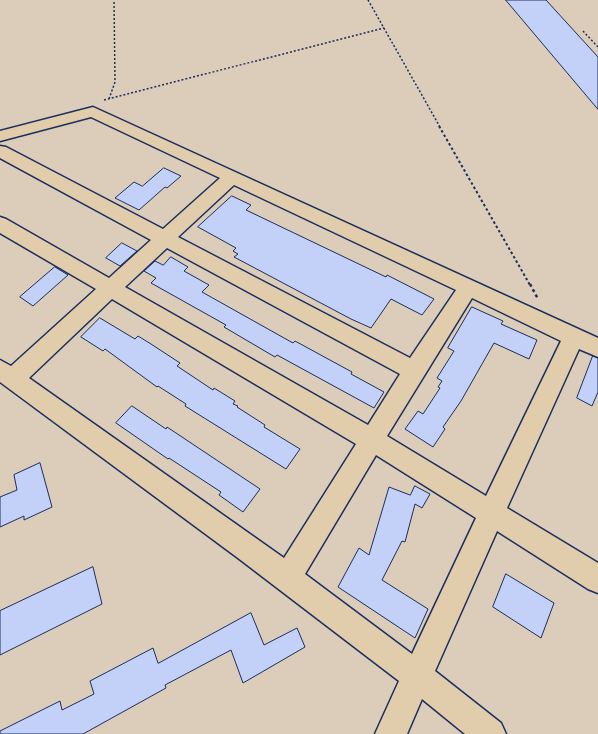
<!DOCTYPE html>
<style>
body{margin:0}
canvas{display:block;background:#dbcdba}
</style>
<canvas width="598" height="734"></canvas>
<script>
const c = document.querySelector('canvas').getContext('2d');
c.lineJoin = 'round';
function fill(path, color) { c.fillStyle = color; c.fill(path, 'evenodd'); }
function stroke(path, color, width, dash) { c.strokeStyle = color; c.lineWidth = width; c.lineCap = dash ? 'butt' : 'round'; c.setLineDash(dash || []); c.stroke(path); }
const building = new Path2D(`
 M506,0h40l52,57v52z
 M164,168l17,8 -14,12 -2,-1 -26,23 -24,-12 19,-16 8,4z
 M232,196l19,9 -5,5 140,67 1,-2 47,24 -12,16 -31,-16 -20,29 -20,-9 -117,-62 4,-3 -5,-3 3,-3 -38,-21z
 M122,243l15,8 -17,15 -14,-8z
 M171,257l17,10 -4,4 25,14 -7,7 91,51 2,-2 57,31 -1,2 33,18 -10,16 -97,-53 -2,2 -51,-30 2,-2 -75,-42 5,-5 -12,-7 11,-10 8,4z
 M55,267l13,8 -35,31 -13,-9z
 M472,307l31,14 -2,3 36,16 -8,19 -35,-16 -33,58 -18,26 2,2 -12,18 -28,-18 13,-18 5,3 17,-26 -2,-1 4,-6 -5,-3 17,-27 -6,-3z
 M100,318l35,21 3,-3 13,8 29,19 -3,3 36,24 1,-2 21,13 -2,3 5,2 -1,1 28,18 -1,2 36,22 -14,20 -101,-63 1,-2 -28,-18 -1,1 -52,-38 -2,2 -22,-14z
 M593,356l5,2v34l-6,14 -15,-8z
 M132,406l34,23 1,-2 93,62 -17,23 -24,-17 2,-3 -52,-34 -1,1 -52,-36z
 M40,463l12,44 -28,13v-4l-24,11v-30l17,-7 -3,-15z
 M415,486l15,8 -8,14 -7,-4 -10,38 -3,-1 -20,39 46,29 -13,29 -77,-51 21,-39 10,7 20,-68 21,8z
 M93,567l9,37 -102,51v-44z
 M506,574l48,29 -13,35 -48,-31z
 M251,613l13,32 33,-17 8,19 -62,36 -12,-33 -66,35 1,3 -83,46h-83v-3l60,-30 2,9 32,-16 -4,-13 63,-33 5,15z`);
const pathFar2 = new Path2D(`
 M368,0l72,127
 M583,31l15,16
 M109,99l6,-17 -1,-82
 M104,100l280,-72`);
const pathFar1 = new Path2D(`
 M439,126l91,159`);
const path = new Path2D(`
 M530,284l8,15`);
const minor = new Path2D(`
 M93,107l505,231v19l-19,-8 -72,159 91,55v30l-10,-4 -91,-58 -62,140 66,52 5,11h-41l-43,-35 -15,35h-32l24,-53 -161,-123 -238,-176v-22l11,6 85,-77 -96,-56v-16l6,2 103,59 42,-38 -151,-82v-12l6,1 157,82 57,-51 -129,-61 -91,24v-10zM234,185l222,105 -46,68 -232,-121zM167,248l233,126 -32,51 -243,-138zM472,298l89,43 -75,155 -99,-60zM112,299l244,145 -72,114 -255,-180zM376,455l100,63 -64,136 -107,-80z`);
fill(building, '#c3d0f7');
stroke(building, '#1b2f5e', 1);
stroke(minor, '#1b2f5e', 3);
stroke(pathFar2, '#1b2f5e', 1.5, [2, 2]);
stroke(pathFar1, '#1b2f5e', 2, [2.5, 2.5]);
stroke(path, '#1b2f5e', 2.5, [3, 3]);
fill(minor, '#e1ccab');
</script>
